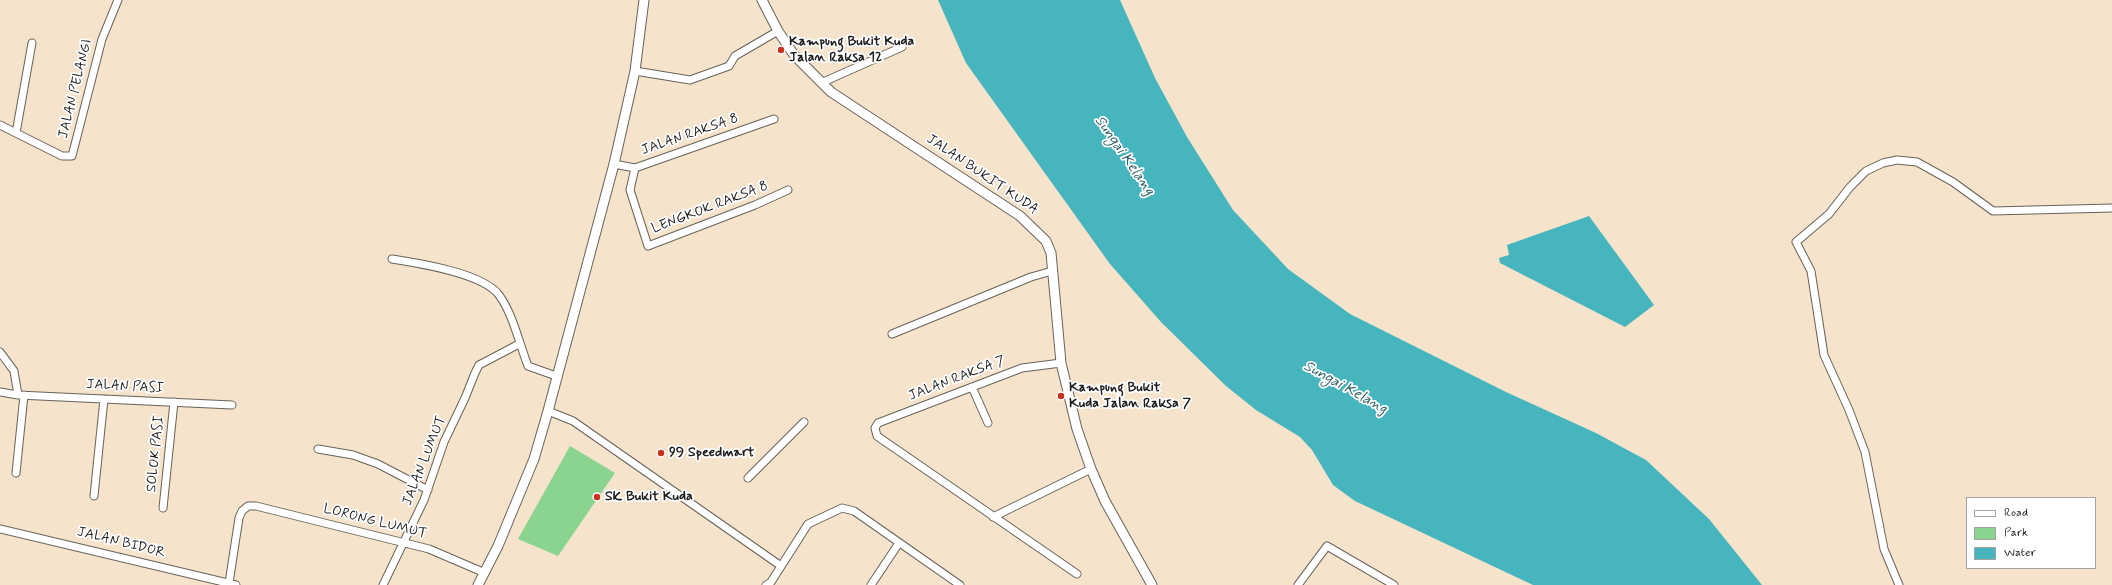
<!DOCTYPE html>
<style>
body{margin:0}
#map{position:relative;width:2112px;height:585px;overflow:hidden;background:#f5e3cb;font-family:Mynerve,sans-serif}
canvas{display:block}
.legend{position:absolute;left:1966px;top:497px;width:130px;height:72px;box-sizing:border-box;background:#fff;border:1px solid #a4a4a4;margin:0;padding:5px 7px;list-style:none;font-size:12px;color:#1c1c1c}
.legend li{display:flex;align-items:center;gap:8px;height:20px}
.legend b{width:20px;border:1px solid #a4a4a4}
</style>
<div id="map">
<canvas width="2112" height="585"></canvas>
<ul class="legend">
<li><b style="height:5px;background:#fff"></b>Road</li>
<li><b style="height:11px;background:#8ad490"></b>Park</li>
<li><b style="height:11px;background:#46b5be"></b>Water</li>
</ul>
</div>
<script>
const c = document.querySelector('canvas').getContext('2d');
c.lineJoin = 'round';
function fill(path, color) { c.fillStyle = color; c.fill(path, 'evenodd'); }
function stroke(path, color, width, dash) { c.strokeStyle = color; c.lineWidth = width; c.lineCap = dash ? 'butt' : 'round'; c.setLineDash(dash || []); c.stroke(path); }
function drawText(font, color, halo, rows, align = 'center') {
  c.font = font + ' Mynerve,sans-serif'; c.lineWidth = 3.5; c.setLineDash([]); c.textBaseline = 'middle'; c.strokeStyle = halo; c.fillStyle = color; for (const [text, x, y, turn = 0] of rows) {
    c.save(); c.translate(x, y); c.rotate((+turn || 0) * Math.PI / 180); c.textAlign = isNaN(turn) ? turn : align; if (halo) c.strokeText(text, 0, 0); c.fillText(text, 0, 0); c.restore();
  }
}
const green = new Path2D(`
 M570,446l45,27 -57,83 -40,-17z`);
const water = new Path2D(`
 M938,0h182l35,78 32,59 46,73 55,59 62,45 156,78 90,41 50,27 63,59 53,66h-229l-178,-84 -22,-16 -21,-35 -12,-13 -44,-27 -30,-24 -65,-64 -51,-58 -144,-201z
 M1589,216l65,89 -29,22 -125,-64 -1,-5 10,-3 -2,-10z`);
const street = new Path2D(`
 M635,71l55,9 39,-14 6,-10 43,-25
 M821,83l81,-36
 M0,125l62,31h10l30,-117 16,-39
 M16,133l16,-90
 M614,164l21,4 139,-49
 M635,168l-5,22 18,56 107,-41 33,-15
 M392,259c26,4 91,14 107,36 14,19 20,48 29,71l28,10
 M892,334l139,-57 21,-6
 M0,352l14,19 4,24
 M1061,363l-39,5 -144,55 -3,5 2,8 200,138
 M972,387l16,36
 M0,392l18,3 214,10
 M548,411l25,10 208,145
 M318,449l35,6 25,9 50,26
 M16,473l8,-78
 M748,478l56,-56
 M94,496l10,-97
 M163,508l11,-106
 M993,517l98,-48
 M0,529l236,56
 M229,583l10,-65 3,-7 6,-5h8l173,43 56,24
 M383,585l41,-85 20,-58 21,-44 10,-25 4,-8 40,-21
 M766,585l5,-3 37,-58 34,-16 12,3 106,74
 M871,585l28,-42
 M1298,585l29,-39 67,39
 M1899,585l-15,-36 -19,-97 -16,-42 -25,-55 -13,-84 -15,-29 33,-28 21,-27 16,-16 17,-8 14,-3 20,2 36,20 40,29 119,-3`);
const secondary = new Path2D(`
 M762,0l16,31 16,24 37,37 189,124 26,25 5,12 10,110 16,66 14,40 14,32 47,84
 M478,585l20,-39 36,-87 14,-48 66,-247 21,-93 9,-71`);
const markers = [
 [781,50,4,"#c8321e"],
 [1061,396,4,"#c8321e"],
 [661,453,4,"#c8321e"],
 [597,497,4,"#c8321e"]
];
const poiNames = [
 ["Kampung Bukit Kuda",789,42],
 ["Jalan Raksa 12",789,58],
 ["Kampung Bukit",1069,388],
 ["Kuda Jalan Raksa 7",1069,404],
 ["99 Speedmart",669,453],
 ["SK Bukit Kuda",605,497]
];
const streetNames = [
 ["JALAN PELANGI",76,89,-76],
 ["JALAN RAKSA 8",690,135,-19],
 ["JALAN BUKIT KUDA",982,175,34],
 ["LENGKOK RAKSA 8",710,208,-21],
 ["JALAN RAKSA 7",957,379,-21],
 ["JALAN PASI",125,387,3],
 ["SOLOK PASI",156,454,-84],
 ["JALAN LUMUT",425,461,-68],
 ["LORONG LUMUT",375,522,14],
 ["JALAN BIDOR",121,543,14]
];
const waterNames = [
 ["Sungai Kelang",1124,156,55],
 ["Sungai Kelang",1345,388,29]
];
fill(green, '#8ad490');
fill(water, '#46b5be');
stroke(street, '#686259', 9);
stroke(secondary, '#686259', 11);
stroke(street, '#fff', 7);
stroke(secondary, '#fff', 9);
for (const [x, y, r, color] of markers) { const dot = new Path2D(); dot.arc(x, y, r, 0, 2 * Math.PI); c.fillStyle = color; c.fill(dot); stroke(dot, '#fff', 1.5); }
drawText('bold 14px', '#1c1c1c', '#fff', poiNames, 'left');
drawText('14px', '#1c1c1c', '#fff', streetNames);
drawText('italic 15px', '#2f6165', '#fff', waterNames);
</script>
